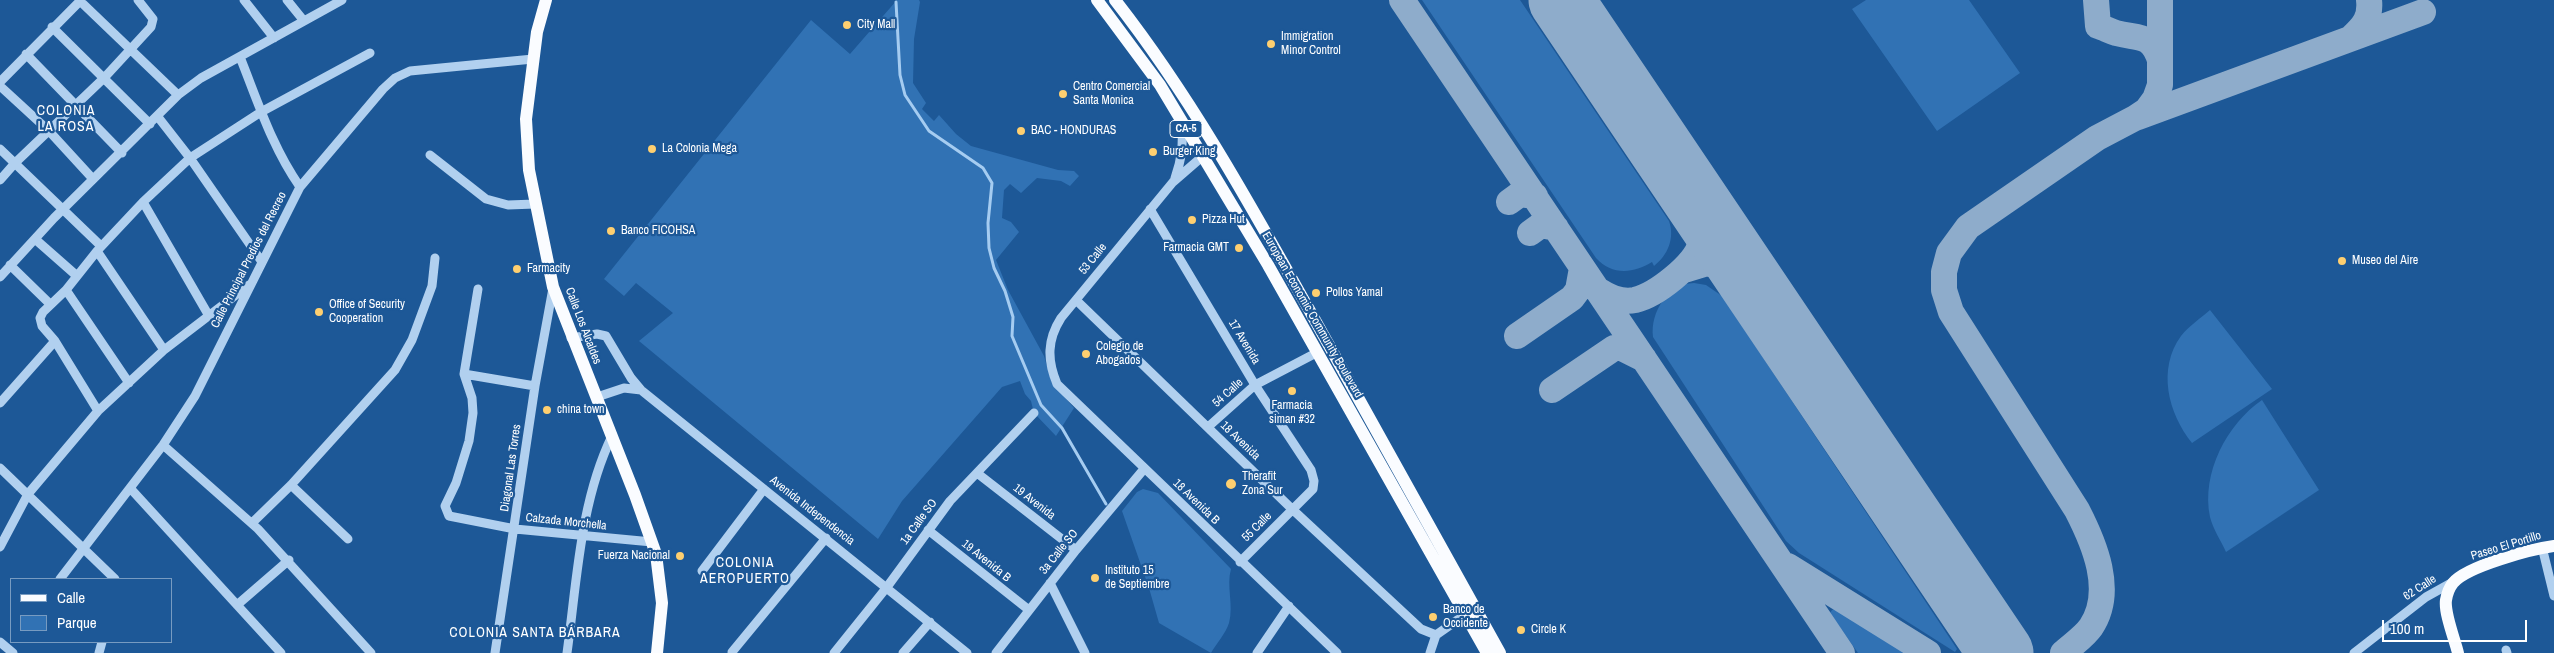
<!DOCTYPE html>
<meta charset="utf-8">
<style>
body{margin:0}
#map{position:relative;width:2554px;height:653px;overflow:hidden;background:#1d5897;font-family:"Archivo Narrow",sans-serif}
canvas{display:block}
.legend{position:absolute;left:10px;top:578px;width:162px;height:65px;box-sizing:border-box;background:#1d5897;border:1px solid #779bc1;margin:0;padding:6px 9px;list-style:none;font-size:15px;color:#fff}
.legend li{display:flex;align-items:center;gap:10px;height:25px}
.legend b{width:25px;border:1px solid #779bc1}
.scale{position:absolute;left:2382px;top:620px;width:145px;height:22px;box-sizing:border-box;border:2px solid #fff;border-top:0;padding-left:6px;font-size:15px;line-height:18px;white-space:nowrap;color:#fff;-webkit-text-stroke:4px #1d5897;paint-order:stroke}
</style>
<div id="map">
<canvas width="2554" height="653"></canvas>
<ul class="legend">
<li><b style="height:6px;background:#fafcff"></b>Calle</li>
<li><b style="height:14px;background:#3172b4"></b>Parque</li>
</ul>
<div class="scale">100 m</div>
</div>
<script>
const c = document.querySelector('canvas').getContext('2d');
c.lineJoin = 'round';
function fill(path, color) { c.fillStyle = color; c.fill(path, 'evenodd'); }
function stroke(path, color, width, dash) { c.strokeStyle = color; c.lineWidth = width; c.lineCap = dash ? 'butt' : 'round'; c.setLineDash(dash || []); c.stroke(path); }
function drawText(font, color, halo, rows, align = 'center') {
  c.font = font + ' "Archivo Narrow",sans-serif'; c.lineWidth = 4.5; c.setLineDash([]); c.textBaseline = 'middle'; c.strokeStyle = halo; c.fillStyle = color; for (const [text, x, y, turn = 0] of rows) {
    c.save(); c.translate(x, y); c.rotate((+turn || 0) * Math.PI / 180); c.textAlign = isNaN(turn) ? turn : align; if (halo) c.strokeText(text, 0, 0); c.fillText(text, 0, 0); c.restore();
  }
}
const green = new Path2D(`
 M897,0h22l1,2 -6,37 -1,44 13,20 -4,6 12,12 5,-6 17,19 15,12 87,24 16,1 5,5 -9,10 -9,-5 -24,-3 -16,15 -11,-9 -6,6 -2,28 9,4 8,10 -23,28 12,30 36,66 8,27 22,25 -18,28 -22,-23 -3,-12 -6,-7 -5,-13 -18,6 -100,114 -24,38 -239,-198 34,-28 -37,-30 -12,13 -20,-17 207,-259 39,34z
 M1422,0h98l149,221c6,17 -1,34 -15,45l-2,-4c-19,12 -41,13 -56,-4z
 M1866,0h103l51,73 -83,58 -85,-122z
 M1694,283l12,2 16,11 235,353 -2,3 -156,-99 -13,-12 -133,-204c-3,-25 15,-53 41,-54z
 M2210,310l62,79 -80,54c-24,-30 -35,-74 -11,-107 8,-10 20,-18 29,-26z
 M2262,400l57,90 -93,62c-5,-11 -13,-23 -16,-35 -9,-44 17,-93 52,-117z
 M1143,489l15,4 73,76c-5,17 3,36 -2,54 -3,10 -13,21 -18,30l-52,-30 -10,-35 -27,-77 15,-19z
 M1837,608l72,45h-51l-28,-40 2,-3z`);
const stream = new Path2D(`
 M896,2l4,73 5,20 24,36 54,37 9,15 -4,40 1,25 5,20 11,23 8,26 -1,19 29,69 21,23 44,76`);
const taxiway = new Path2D(`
 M1402,0l440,653
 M2096,0l2,26c6,2 12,5 18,7 23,6 35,0 44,27
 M2351,38c13,-12 20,-20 18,-38
 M2138,117l285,-105
 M1509,202l11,-8 15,2
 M1530,233l11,-8 15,3
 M1684,270l23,-7 37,9
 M1595,288c12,8 25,15 40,12 21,-5 60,-35 66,-57 4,-12 1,-26 -2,-38
 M1517,336l55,-38 6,-8 4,-22
 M1552,390l62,-42h8l22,11
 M1788,566l140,87
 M2063,653c9,-8 21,-16 28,-26 24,-36 3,-84 -14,-117l-126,-198 -7,-22v-18l5,-19 19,-26 129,-89 38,-20 12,-8 8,-11 5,-14v-85`);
const runway = new Path2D(`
 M1561,0l440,653`);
const minor = new Path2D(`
 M244,0l30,38
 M287,0l17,21
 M80,1l98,94
 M52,27l98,97
 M26,54l96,99
 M240,57c18,45 32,90 60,130
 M0,82l81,-82
 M0,86l49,45 44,48
 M158,117l32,41 72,104
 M0,149l101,97
 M430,155l56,44 22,6 27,-1
 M1203,156l-30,26 -112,136c-14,22 -14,42 -4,66l280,269
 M1175,178c7,-19 8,-34 7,-54
 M0,180l15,-17 89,-85 47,-51 2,-8 -15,-19
 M143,202l66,114
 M1150,209l105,176 56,85 3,11 -1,8 -73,73
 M35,239l42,37
 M97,251l67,99
 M10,265l40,39
 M0,277l54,-59 124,-123 23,-17 141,-78
 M478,289l-14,85 8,24 1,15 -4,28 -13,42 -11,23 4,10 66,13 137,13
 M66,290l63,93
 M1076,300l216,209 129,120 15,6
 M571,338l26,-4 9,2 25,42 10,12 326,263
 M464,374l71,12
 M597,397l27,-9 17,2
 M0,403l55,-62
 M98,411l-43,-70 -13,-15 -2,-8 3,-6 23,-22 31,-39 46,-49 47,-44 71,-46 109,-59
 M1208,427l47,-42 63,-33
 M163,445l95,84 113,124
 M0,468l115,111
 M977,473l99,77
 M291,485l57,54
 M130,488l151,165
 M252,523l39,-38 104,-115 17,-30 20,-54 3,-28
 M928,530l101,80
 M0,547l28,-53 70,-83 66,-61 85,-65
 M2542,547l12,49
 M702,571l62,-82
 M60,579l103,-134 32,-49 105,-209 83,-98 12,-11 15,-7 123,-12
 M1050,583l35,70
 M237,605l52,-45
 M0,642l13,11
 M2506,650l1,3
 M732,652l94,-114
 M99,653l3,-11
 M495,653l40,-267 18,-98
 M567,653c10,-72 13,-151 45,-217
 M834,653l53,-66 63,-86 84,-88
 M903,653l27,-31
 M996,653l80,-103 68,-81
 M1257,653l32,-47
 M1430,653l6,-18 30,-21
 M2354,653l72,-56 27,-15`);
const major = new Path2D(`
 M546,0l-9,32 -11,87 3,51 24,117 82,208 21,59 6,49 -5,50
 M1097,0l63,85 108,180 219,388
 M1115,0c76,97 136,206 196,313 63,113 126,227 189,340
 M2458,653c-3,-13 -14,-40 -12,-53 1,-6 3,-12 7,-17 14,-17 79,-34 101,-37`);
const markers = [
 [847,25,5,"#fecf70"],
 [1271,44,5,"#fecf70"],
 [1063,94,5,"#fecf70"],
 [1021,131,5,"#fecf70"],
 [652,149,5,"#fecf70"],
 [1153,152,5,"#fecf70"],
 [1192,220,5,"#fecf70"],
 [611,231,5,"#fecf70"],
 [1239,248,5,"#fecf70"],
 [2342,261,5,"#fecf70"],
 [517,269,5,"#fecf70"],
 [1316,293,5,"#fecf70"],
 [319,312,5,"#fecf70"],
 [1086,354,5,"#fecf70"],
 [1292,391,5,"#fecf70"],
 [547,410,5,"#fecf70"],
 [1231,484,6,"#fecf70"],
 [680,556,5,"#fecf70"],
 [1095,578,5,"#fecf70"],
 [1433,617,5,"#fecf70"],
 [1521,630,5,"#fecf70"]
];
const shields = [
 [1186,129,32]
];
const shieldNames = [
 ["CA-5",1186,129]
];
const poiNames = [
 ["City Mall",857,25],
 ["Immigration",1281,37],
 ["Minor Control",1281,51],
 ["Centro Comercial",1073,87],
 ["Santa Monica",1073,101],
 ["BAC - HONDURAS",1031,131],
 ["La Colonia Mega",662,149],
 ["Burger King",1163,152],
 ["Pizza Hut",1202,220],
 ["Banco FICOHSA",621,231],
 ["Farmacia GMT",1229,248,"right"],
 ["Museo del Aire",2352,261],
 ["Farmacity",527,269],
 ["Pollos Yamal",1326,293],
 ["Office of Security",329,305],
 ["Cooperation",329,319],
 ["Colegio de",1096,347],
 ["Abogados",1096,361],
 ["Farmacia",1292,406,"center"],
 ["siman #32",1292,420,"center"],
 ["china town",557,410],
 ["Therafit",1242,477],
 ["Zona Sur",1242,491],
 ["Fuerza Nacional",670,556,"right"],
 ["Instituto 15",1105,571],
 ["de Septiembre",1105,585],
 ["Banco de",1443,610],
 ["Occidente",1443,624],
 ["Circle K",1531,630]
];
const streetNames = [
 ["53 Calle",1093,259,-51],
 ["Calle Principal Predios del Recreo",249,260,-63],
 ["European Economic Community Boulevard",1312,315,60],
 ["Calle Los Alcaldes",583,326,69],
 ["17 Avenida",1244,342,59],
 ["54 Calle",1228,393,-42],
 ["18 Avenida",1240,441,44],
 ["Diagonal Las Torres",511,468,-82],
 ["19 Avenida",1034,502,38],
 ["18 Avenida B",1196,502,44],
 ["Avenida Independencia",812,511,38],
 ["Calzada Morchella",566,522,6],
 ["1a Calle SO",919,522,-54],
 ["55 Calle",1257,527,-45],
 ["Paseo El Portillo",2506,546,-17],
 ["3a Calle SO",1059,552,-51],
 ["19 Avenida B",986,561,39],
 ["62 Calle",2420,588,-33]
];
const neighbourhoodNames = [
 ["COLONIA",66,111],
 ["LA ROSA",66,127],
 ["COLONIA",745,563],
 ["AEROPUERTO",745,579],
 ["COLONIA SANTA BÁRBARA",535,633]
];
fill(green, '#3172b4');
stroke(stream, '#a5ccf1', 3);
stroke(taxiway, '#8eaccb', 26);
stroke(runway, '#8eaccb', 65);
stroke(minor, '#b1d0ef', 9);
stroke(major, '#fafcff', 12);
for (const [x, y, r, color] of markers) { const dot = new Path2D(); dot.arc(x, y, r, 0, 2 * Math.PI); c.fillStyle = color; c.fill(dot); stroke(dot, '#1d5897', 2); }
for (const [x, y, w] of shields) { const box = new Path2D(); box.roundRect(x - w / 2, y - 8.5, w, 17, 4); c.fillStyle = '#1d5897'; c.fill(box); stroke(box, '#fff', 1); }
drawText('bold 11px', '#fff', null, shieldNames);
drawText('12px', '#fff', '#1d5897', poiNames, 'left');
drawText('12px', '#fff', '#1d5897', streetNames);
c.letterSpacing = '1px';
drawText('14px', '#fff', '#1d5897', neighbourhoodNames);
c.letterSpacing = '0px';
</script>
